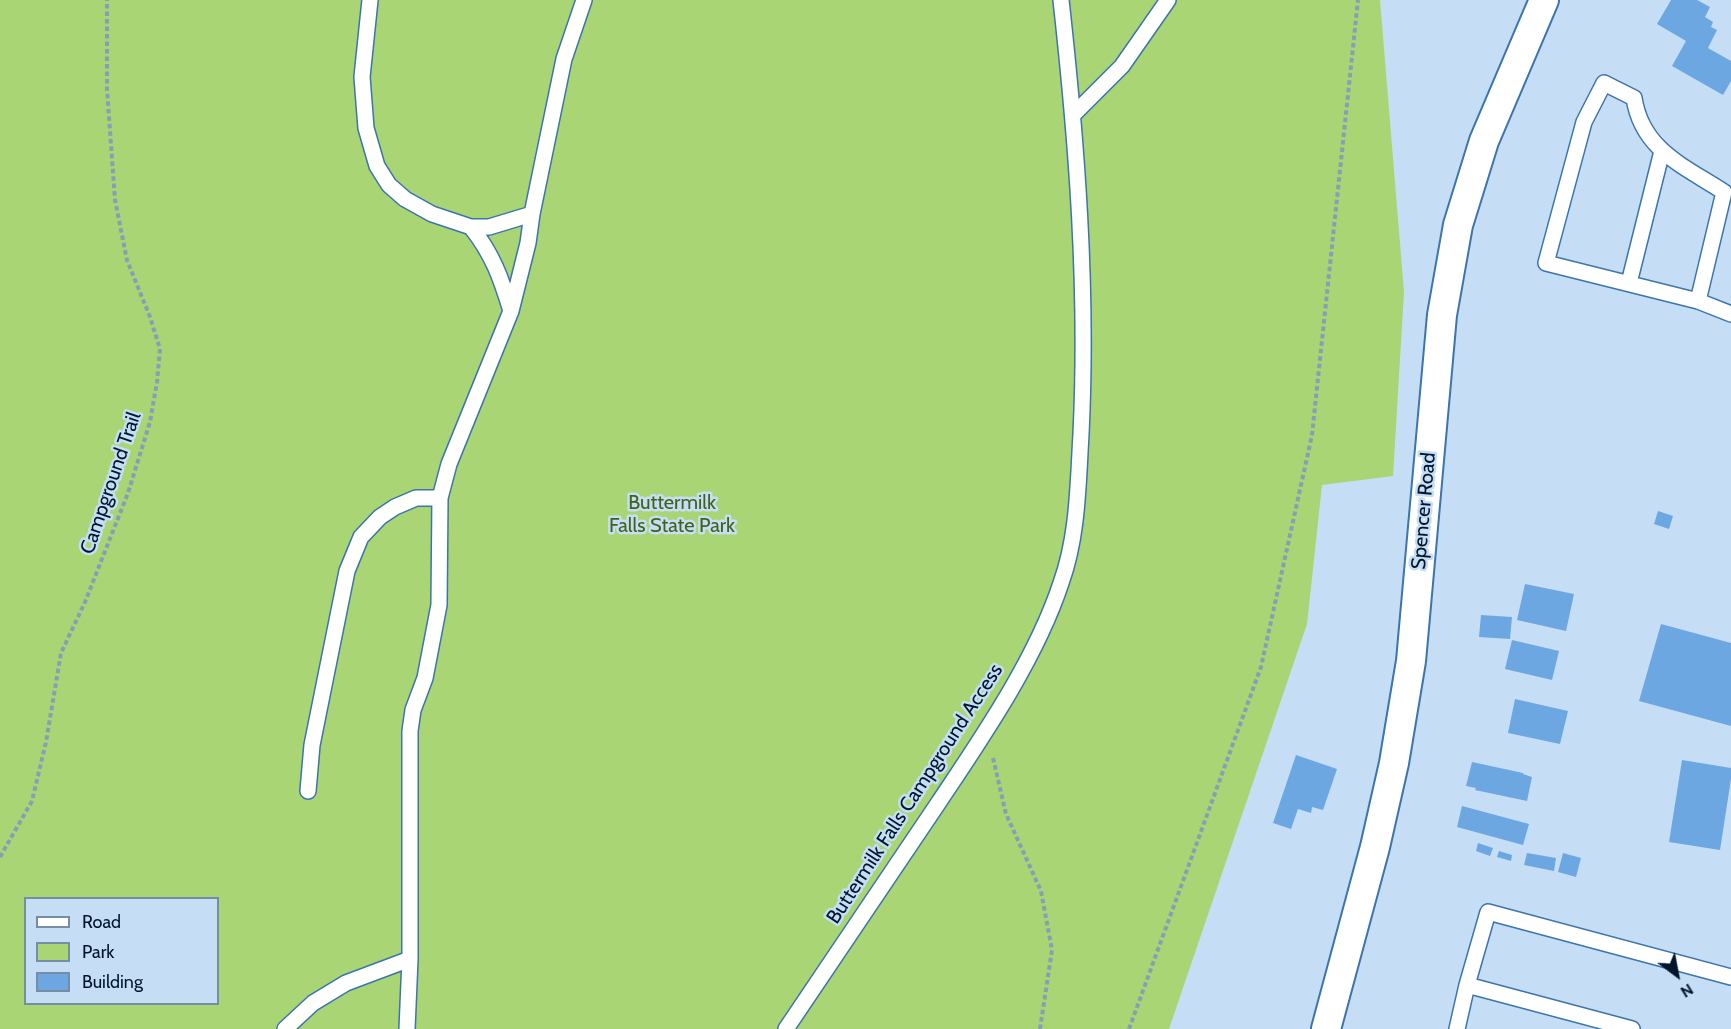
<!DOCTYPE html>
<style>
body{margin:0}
#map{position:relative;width:1731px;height:1029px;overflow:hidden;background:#c6ddf6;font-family:Cabin,sans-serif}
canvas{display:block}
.legend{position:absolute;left:24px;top:897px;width:195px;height:108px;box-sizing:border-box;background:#c6ddf6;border:2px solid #778da5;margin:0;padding:8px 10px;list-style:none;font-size:18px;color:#01162c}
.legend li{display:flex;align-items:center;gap:12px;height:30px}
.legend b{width:30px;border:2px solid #778da5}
.north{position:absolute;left:1647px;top:945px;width:60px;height:60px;-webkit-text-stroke:4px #c6ddf6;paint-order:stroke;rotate:148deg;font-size:16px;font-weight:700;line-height:24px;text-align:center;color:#01162c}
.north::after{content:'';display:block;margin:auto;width:21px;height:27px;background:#01162c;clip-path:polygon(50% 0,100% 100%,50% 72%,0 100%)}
</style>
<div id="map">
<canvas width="1731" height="1029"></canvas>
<ul class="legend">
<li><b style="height:8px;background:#fff"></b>Road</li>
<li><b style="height:16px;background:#a9d574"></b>Park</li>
<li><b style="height:16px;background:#6ca7e2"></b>Building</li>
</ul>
<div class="north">N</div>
</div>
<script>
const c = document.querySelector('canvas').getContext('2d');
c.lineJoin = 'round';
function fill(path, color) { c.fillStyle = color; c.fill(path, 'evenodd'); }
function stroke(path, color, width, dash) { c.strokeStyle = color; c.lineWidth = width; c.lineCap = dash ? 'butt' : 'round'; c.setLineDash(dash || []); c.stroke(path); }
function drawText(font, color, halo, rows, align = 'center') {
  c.font = font + ' Cabin,sans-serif'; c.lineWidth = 5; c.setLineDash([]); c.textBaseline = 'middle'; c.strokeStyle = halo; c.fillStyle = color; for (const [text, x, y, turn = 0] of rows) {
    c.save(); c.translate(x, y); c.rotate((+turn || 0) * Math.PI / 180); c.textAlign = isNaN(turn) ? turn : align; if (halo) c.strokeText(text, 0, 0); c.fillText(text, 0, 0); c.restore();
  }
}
const green = new Path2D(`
 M0,0h1380l24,292 -11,184 -71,9 -15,139 -138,405h-1169zM26,898h192v106h-192z`);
const building = new Path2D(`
 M1671,0h26l13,7 -5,10 8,5 -2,5 6,3 -9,18 23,13v20l-8,14 -51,-29 14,-25 -29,-17z
 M1658,511l15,5 -4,13 -15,-5z
 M1525,584l49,10 -8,37 -49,-11z
 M1481,615l31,2 -2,22 -31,-2z
 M1661,624l70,19v83l-92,-25z
 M1512,640l47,11 -7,29 -47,-11z
 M1515,699l53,12 -8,33 -52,-11z
 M1296,755l41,14 -14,41 -11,-3 -1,6 -13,-4 -7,20 -18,-6z
 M1682,760l49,8v11l-11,71 -51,-8z
 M1472,762l51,11v1l9,3 -5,24 -52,-11 1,-2 -10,-2z
 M1462,806l67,18 -6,21 -66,-18z
 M1478,843l15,5 -3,8 -14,-5z
 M1499,851l13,4 -1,6 -14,-4z
 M1527,853l29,5 -2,13 -30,-6z
 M1563,853l18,5 -5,19 -18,-5z`);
const path = new Path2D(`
 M993,758l13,56 35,77 11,59 -12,79
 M0,857l32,-56 14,-59 15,-89 24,-51 43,-109 22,-71 7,-40 3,-33 -10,-32 -23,-57 -12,-60 -8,-111v-89
 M1129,1029l132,-362 51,-232 46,-435`);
const lane = new Path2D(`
 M370,0l-8,77 4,51 11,38 12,19 16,14 27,15 39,13h18l43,-13
 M1074,114l48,-48 46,-66
 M471,227c22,28 30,51 40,84
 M1629,283l33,-132
 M1698,301l26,-109c-40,-26 -82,-42 -90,-94l-30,-15 -20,39 -38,141 152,38 33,13
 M308,791l4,-46 35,-174 14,-34 19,-20 15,-10 21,-9h24
 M285,1029l28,-26 33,-20 64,-24
 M407,1029l3,-70v-228l3,-21 12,-32 14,-73 1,-107 9,-34 62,-153 17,-68 4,-29 32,-155 20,-59
 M786,1029c51,-76 102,-152 153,-227 44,-66 97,-143 122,-219 17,-47 17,-99 20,-149 7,-145 -4,-290 -20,-434
 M1457,1029l10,-44
 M1632,1029l-165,-44 21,-73 243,65`);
const street = new Path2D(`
 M1326,1029l49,-182 19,-84 17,-102 31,-346 16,-90 26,-84 60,-141`);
const streetNames = [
 ["Campground Trail",111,483,-71],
 ["Spencer Road",1424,511,-85],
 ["Buttermilk Falls Campground Access",915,794,-57]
];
const parkNames = [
 ["Buttermilk",672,503],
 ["Falls State Park",672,526]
];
fill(green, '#a9d574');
fill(building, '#6ca7e2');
stroke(lane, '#3b75ac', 18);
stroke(street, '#3b75ac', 32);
stroke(path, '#889eb6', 4, [4.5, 3]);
stroke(lane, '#fff', 15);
stroke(street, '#fff', 28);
drawText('20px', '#01162c', '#c6ddf6', streetNames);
drawText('20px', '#436216', '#c6ddf6', parkNames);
</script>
